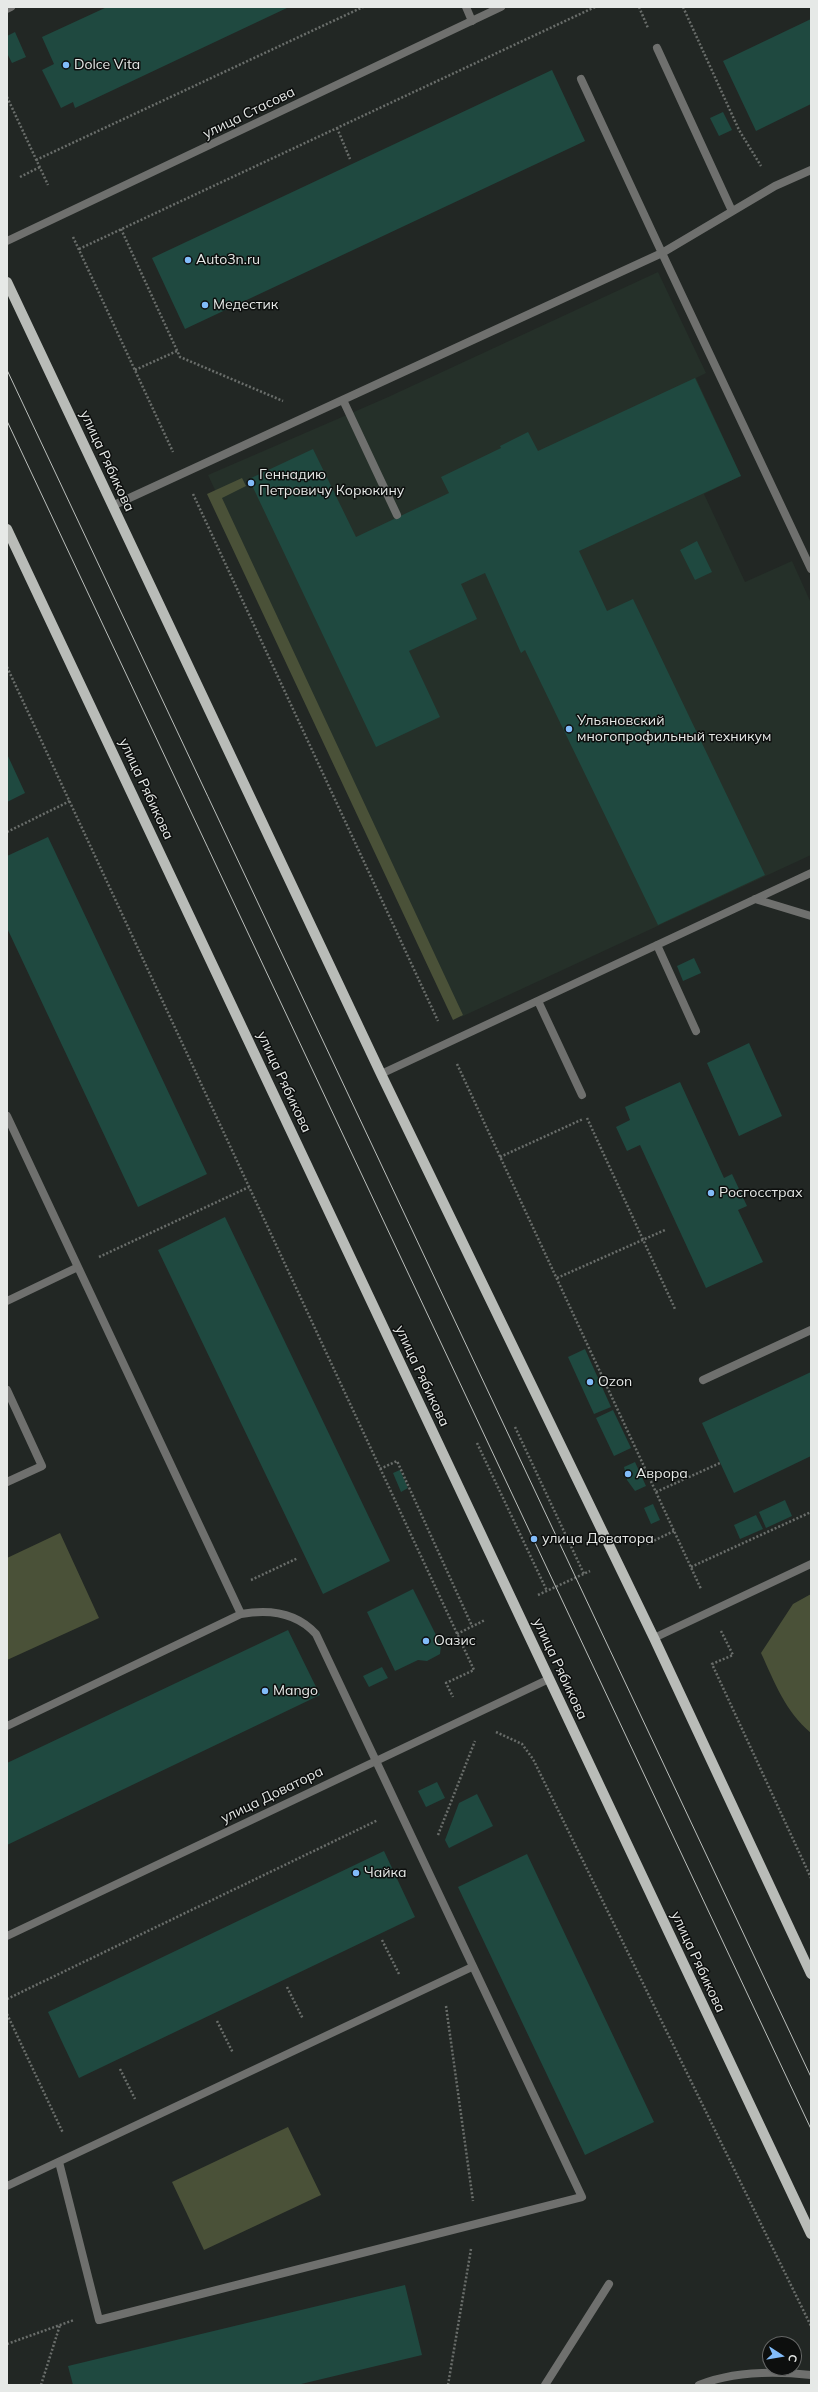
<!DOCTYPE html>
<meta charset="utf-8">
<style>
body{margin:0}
#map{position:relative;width:818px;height:2392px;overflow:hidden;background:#222724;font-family:Mulish,sans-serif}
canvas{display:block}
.frame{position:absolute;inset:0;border:8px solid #e6e9e7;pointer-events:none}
.north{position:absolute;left:762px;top:2336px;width:40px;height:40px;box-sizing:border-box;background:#0d0f0e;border:1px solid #646665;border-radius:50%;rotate:102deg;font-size:11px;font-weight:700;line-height:16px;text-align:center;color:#e6e9e7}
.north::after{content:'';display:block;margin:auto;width:14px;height:18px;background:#82bcfa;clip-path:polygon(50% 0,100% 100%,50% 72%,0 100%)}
</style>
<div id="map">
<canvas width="818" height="2392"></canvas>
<div class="frame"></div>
<div class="north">С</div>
</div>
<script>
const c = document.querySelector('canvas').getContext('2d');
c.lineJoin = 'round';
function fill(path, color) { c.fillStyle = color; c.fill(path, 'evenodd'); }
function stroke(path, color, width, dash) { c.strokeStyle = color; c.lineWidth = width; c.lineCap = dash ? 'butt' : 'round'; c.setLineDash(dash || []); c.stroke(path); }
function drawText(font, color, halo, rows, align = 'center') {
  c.font = font + ' Mulish,sans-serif'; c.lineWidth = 3; c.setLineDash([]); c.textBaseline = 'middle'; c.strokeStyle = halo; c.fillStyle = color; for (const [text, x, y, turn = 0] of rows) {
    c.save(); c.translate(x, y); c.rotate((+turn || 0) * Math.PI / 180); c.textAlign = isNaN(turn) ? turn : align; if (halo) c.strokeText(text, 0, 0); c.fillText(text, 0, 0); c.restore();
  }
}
const built = new Path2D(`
 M658,272l48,101 -10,5 45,98 -37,18 41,88 47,-21 19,42v252l-350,162 -253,-542 178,-77z`);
const green = new Path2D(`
 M242,478l4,8 -24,12 241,517 -10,5 -246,-526z
 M60,1533l39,85 -92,42v-102z
 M811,1594v139c-26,-22 -36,-50 -50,-80l32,-49z
 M288,2127l33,68 -117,55 -32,-68z`);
const building = new Path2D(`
 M107,7h182l-214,101 -2,-6 -12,6 -19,-38 12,-6 -12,-27z
 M811,19v85l-55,27 -33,-70z
 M15,32l11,25 -14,6 -5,-10v-17z
 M552,70l33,71 -400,188 -33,-71z
 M723,112l9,18 -13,6 -9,-18z
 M695,378l46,98 -162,75 28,60 26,-12 132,276 -107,50 -133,-275 -4,3 -36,-80 -24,11 16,35 -68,32 31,66 -64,30 -127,-268 64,-30 43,88 93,-44 -8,-16 60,-29 -1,-2 28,-14 10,19z
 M697,541l15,31 -17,8 -15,-30z
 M7,754l18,39 -18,9z
 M48,837l159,337 -69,33 -131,-279v-72z
 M694,958l7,15 -18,8 -6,-15z
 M749,1043l33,73 -43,20 -32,-73z
 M680,1082l44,96 8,-4 15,32 -9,4 25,52 -57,26 -66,-143 -13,6 -11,-24 14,-7 -5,-13z
 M225,1217l165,344 -67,33 -165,-344z
 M585,1349l26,58 -17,7 -26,-57z
 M811,1372v84l-77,37 -32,-70z
 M613,1410l18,38 -17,8 -18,-38z
 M635,1462l11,24 -11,5 -8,-11 -3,-13z
 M400,1470l8,18 -7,4 -8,-19z
 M785,1500l7,16 -26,12 -7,-16z
 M653,1504l7,16 -9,4 -7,-16z
 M756,1515l7,14 -23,10 -6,-14z
 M413,1589l28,56 -1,9 -13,7 -9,-1 -23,11 -28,-59z
 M288,1630l32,65 -313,150v-82z
 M382,1667l6,11 -19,9 -6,-11z
 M437,1782l8,16 -19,9 -8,-16z
 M477,1794l16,32 -44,22 -4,-8 14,-37z
 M384,1851l31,66 -336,161 -31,-66z
 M527,1854l127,268 -69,33 -127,-268z
 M405,2285l17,70 -125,30h-224l-5,-19z`);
const path = new Path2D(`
 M639,7l9,21
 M683,7l56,123 22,36
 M7,97l41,88
 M337,128l13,31
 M36,160l327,-153
 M20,177l20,-10
 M121,229l59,128 103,44
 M73,237l100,215
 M79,249l516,-242
 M135,370l42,-19
 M193,494l245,527
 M7,667l467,1003 -28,13 7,14
 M7,832l63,-31
 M457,1064l244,525
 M587,1118l88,191
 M500,1157l83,-38
 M99,1257l150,-70
 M557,1278l108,-48
 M515,1427l69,147
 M477,1443l70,148
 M380,1469l17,-8 75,165
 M656,1492l64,-29
 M647,1544l27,-13
 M691,1567l120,-55
 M251,1580l47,-22
 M538,1595l52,-24
 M721,1631l12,24 -21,9 99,214
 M457,1634l28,-14
 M496,1732l26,12 11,15 278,567
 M438,1835l37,-94
 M382,1940l17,34
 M287,1987l16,32
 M7,1999l371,-179
 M446,2006l27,195
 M7,2014l56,119
 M217,2021l16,32
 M120,2069l15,30
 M7,2344l67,-24
 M41,2385l19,-60
 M448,2385l23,-136`);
const service = new Path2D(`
 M466,7l6,14
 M7,9l4,-2
 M657,48l75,163
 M581,79l81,174 113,-67 36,-16
 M343,400l54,115
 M112,506l550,-253 149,316
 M755,899l56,17
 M657,945l39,86
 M538,1001l44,94
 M381,1074l430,-201
 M7,1116l234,498
 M7,1301l71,-34
 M703,1380l108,-50
 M7,1390l35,76 -35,16
 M7,1726l234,-112c28,-5 55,-2 75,20l266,563 -483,123 -40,-158
 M7,2186l465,-219
 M545,2385l64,-101`);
const minor = new Path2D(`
 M7,241l494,-234
 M654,1638l157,-74
 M7,1936l542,-257`);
const tertiary = new Path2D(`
 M699,2385c35,-14 75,-14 112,-10`);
const primary = new Path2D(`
 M7,282l374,792 273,564 157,336
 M7,529l804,1705`);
const tram = new Path2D(`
 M7,370l804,1707
 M7,421l804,1708`);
const markers = [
 [66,65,4,"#82bcfa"],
 [188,260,4,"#82bcfa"],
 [205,305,4,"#82bcfa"],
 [251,483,4,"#82bcfa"],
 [569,729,4,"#82bcfa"],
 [711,1193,4,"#82bcfa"],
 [590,1382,4,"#82bcfa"],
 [628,1474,4,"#82bcfa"],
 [534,1539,4,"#82bcfa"],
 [426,1641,4,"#82bcfa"],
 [265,1691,4,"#82bcfa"],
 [356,1873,4,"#82bcfa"]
];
const poiNames = [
 ["Dolce Vita",74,65],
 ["Auto3n.ru",196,260],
 ["Медестик",213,305],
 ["Геннадию",259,475],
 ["Петровичу Корюкину",259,491],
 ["Ульяновский",577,721],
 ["многопрофильный техникум",577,737],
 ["Росгосстрах",719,1193],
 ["Ozon",598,1382],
 ["Аврора",636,1474],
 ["улица Доватора",542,1539],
 ["Оазис",434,1641],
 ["Mango",273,1691],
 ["Чайка",364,1873]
];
const streetNames = [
 ["улица Стасова",249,113,-26],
 ["улица Рябикова",107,461,65],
 ["улица Рябикова",146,789,65],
 ["улица Рябикова",284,1082,65],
 ["улица Рябикова",422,1376,65],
 ["улица Рябикова",560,1669,65],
 ["улица Доватора",272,1795,-26],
 ["улица Рябикова",698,1962,65]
];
fill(built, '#253029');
fill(green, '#4a5138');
fill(building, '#1f4940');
stroke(path, '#6a6e6b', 2.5, [2, 2]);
stroke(service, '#6f706e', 8);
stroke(minor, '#6f706e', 8);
stroke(tertiary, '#6f706e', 8);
stroke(primary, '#b9bcb8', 10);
stroke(tram, '#bbbfbc', 1);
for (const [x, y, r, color] of markers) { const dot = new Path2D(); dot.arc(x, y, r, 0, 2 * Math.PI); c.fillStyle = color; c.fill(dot); stroke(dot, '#0d0f0e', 1.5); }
drawText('14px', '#e6e9e7', '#0d0f0e', poiNames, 'left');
drawText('14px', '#e6e9e7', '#0d0f0e', streetNames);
</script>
